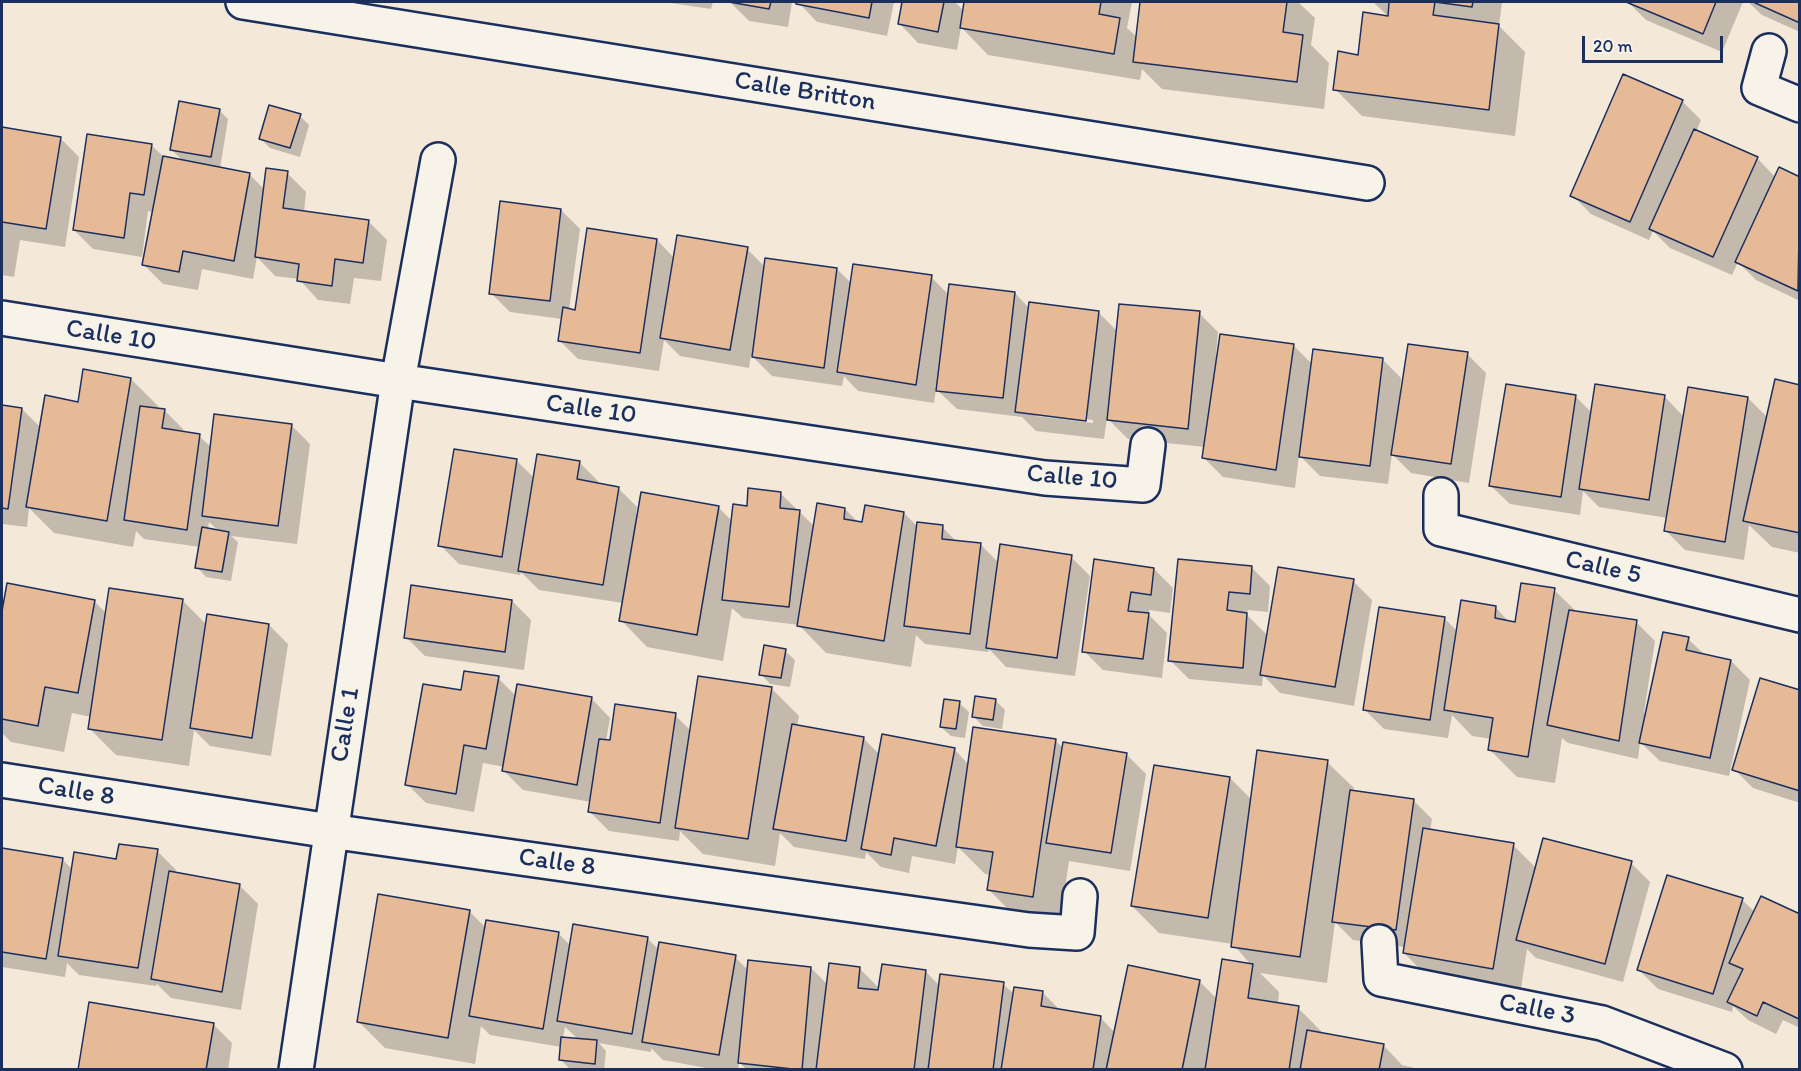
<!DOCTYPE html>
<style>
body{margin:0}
#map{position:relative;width:1801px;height:1071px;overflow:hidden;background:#f4e8d8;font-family:Itim,sans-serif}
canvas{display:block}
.frame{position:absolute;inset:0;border:3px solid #1b2f5e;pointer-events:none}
.scale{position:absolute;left:1582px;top:36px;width:141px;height:27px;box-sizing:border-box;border:3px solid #1b2f5e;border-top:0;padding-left:8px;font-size:18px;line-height:21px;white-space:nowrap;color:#1b2f5e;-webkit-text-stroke:4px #f7f3e8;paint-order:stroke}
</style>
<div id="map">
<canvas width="1801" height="1071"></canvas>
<div class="frame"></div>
<div class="scale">20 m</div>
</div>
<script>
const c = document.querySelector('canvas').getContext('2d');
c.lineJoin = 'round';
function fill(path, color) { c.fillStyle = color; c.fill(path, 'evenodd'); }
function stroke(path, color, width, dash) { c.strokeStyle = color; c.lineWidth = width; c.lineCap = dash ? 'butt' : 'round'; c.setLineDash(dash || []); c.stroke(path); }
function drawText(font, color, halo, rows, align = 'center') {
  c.font = font + ' Itim,sans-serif'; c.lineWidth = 5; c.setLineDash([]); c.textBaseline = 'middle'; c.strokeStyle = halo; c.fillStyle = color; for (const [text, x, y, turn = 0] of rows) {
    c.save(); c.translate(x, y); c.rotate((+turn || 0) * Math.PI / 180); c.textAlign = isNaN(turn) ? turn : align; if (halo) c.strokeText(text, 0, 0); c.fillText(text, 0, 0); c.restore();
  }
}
const shadow = new Path2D(`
 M664,2h49l-2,7z
 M730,2h62l-4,25 -39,-6z
 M798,2h96l-7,34 -70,-14z
 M904,2h51l9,9 2,-9h166l-5,26 11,10 4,-36h156l17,16 -4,27 18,18 -5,46 -162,-20 -20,-20 -2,11 -152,-25 -27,-28 -4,23 -39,-7 -18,-19z
 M1373,2h129l-3,24 26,26 -10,84 -153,-20 -27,-27 54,-72z
 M1628,2h115l-21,50 -76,-32z
 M1748,2h52v30l-38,-17z
 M1682,101l19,19 -5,12 61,26 19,20h24v123l-44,-21 -18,-18 -6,13 -62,-27 -17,-17 -4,9 -58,-26 -19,-19z
 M219,110l9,9 -8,50 29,5 16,16 22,-17 19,19 -2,20 64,9 19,19 -6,41 -27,-3 -4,26 -32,-4 -19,-21 -24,-3 -18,-19 -4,22 -51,-10 -4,21 -35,-6 -19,-19 10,-53 -6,-1 -6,46 -49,-8 -19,-19 77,-85 14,13 19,4 -12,-12z
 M300,116l9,9 -9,32 -30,-9 -9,-9z
 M2,128l58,10 19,19 -14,90 -45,-7 -6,37 -12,-2z
 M561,210l19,19 -11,81 7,1 81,-71 18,19 72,-10 18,18 72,2 15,15 79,-7 18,18 66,-2 14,15 69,4 20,20 81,-19 19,19 -2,22 77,-9 19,19 70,-5 19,19 -1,13h2l65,-37 19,19 -17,110 -58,-10 -19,-19 -4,30 -68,-8 -21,-21 -4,33 -72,-11 -19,-19 1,-11 -77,-8 -21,-21 -3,21 -68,-8 -14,-14 -65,-8 -21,-20 -2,14 -76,-12 -14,-15 -2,10 -70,-10 -21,-21 -2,13 -69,-12 -16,-16 -5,31 -81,-12 -19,-19 3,-21 -52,-7 -19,-19zM1036,413l57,7v3l-57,-7z
 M131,379l27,27 -1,4h7l19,19 -1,4 17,3 13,12 79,-23 19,19 -13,100 -66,-8 7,6 -7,39 -25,-4 -9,-10 3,-20 -56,-8 -8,-8 -3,16 -79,-14 -25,-25 -2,19 -25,-3v-118l20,3 19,19 38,-25zM209,522l10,9 -11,-2z
 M1800,386v167l-28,-6 -23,-22 -5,35 -59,-10 -19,-19 2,-13 -69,-11 -16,-16 -3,24 -70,-11 -19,-18 85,-89 16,16 72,-17 20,21 64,-19 20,20z
 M517,461l17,17 45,-16 19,19 -1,3 21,4 19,19 -1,7 82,-7 14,14 16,-14 33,-13 34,33 30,-18 14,14 45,-10 14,14h24l15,15 24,3 18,18 72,-6 19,19 -15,100 -69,-9 -17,-18 -1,3 -63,-8 -9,-9 -5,32 -85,-14 -27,-28 -56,-7 -11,-10 -9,53 -76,-14 -26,-27 2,-17 -84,-13 -18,-18 -1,3 -61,-11 -19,-19z
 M1179,560l72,7 19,19 -2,26 -20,-2 -1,5 21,21 85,-55 19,19 -18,106 -74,-13 -17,-18 -1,11 -73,-7 -19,-19z
 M1095,561l59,8 19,19 -3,25 -21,-3v5l18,18 -5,45 -59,-8 -19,-19z
 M1554,590l23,22 59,10 19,19 -11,72h3l41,-74 17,16 26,6 19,19 -21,96 -69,-15 -20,-19 -2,17 -70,-16 -6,-5 -7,45 -38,-6 -27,-27 2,-11 -20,-3 -20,-21 -4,23 -64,-9 -19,-19 79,-92 13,13 38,-24 15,16 6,1z
 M94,601l13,13 76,-13 24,24h62l19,19 -17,112 -61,-10 -16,-16 -5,36 -73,-11 -27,-27 2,-11 -19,-4 -8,39 -53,-10 -9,-9v-118z
 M512,601l19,19 -7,50 -99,-14 -19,-19z
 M785,651l10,9 -5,27 -20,-3 -9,-10z
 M498,678l19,19 75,2 18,19 -4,23 5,1 64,-27 16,16 81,-42 27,27 -2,10 66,12 17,17 74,-6 15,16 86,-25 9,9 63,6 19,19 -16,97 -61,-10 -9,62 -44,-6 -27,-27 2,-15 -6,-1 -27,-27 -3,17 -43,-8 -3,17 -28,-6 -15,-15 -1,7 -71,-12 -14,-14 -5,33 -72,-12 -23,-23 -1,10 -70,-10 -19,-19 1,-10 -68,-12 -19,-19 1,-4 -22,-4 -9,49 -48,-9 -19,-19 55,-92z
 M1800,692v111l-47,-15 -19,-19z
 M996,701l9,9 -3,19 -19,-3 -9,-9z
 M959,703l10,9 -4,26 -14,-2 -10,-9z
 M1327,762l27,26 -1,4 60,8 19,19 -2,12 83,14 23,23 95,-5 19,19 -27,100 -87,-24 -9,-9 -7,46 -89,-15 -27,-27 1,-6 -52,-7 -18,-18 -8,61 -67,-10 19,19 -1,12 20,4 27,27 58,10 19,20 22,5h-677l-8,-8 -1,8h-21l-54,-10 -12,-12v4l-52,-9 7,8 -2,19h-28l-6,-1 -10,-10 1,-12 -71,-12 -9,-9 -6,38 -90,-16 -27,-27 111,-110 17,17 72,5 13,13 77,-7 11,11 76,7 14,14 62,-3 17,17 31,-17 21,21 45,-18 15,15 63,-2 11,10 28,-2 19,19 39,6 15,16 84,-52 18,18 34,-34 -18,-21 -74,-11 -27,-27 98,-128 22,22zM565,1027l13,12 -15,-1z
 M2,849l61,11 10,10 84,-19 19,19 -1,4 64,11 19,19 -17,106 -70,-12 -14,-14 -1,2 -77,-11 -12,-12 -2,14 -63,-10z
 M1742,900l13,12 45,3v113l-17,-8 -7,14 -28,-14 -15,-14 -1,6 -74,-23 -19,-19z
 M213,1024l19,19 -4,27h-149z`);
const building = new Path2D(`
 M729,2h42l-2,7z
 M796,2h76l-3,16 -73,-14z
 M902,2h42l-6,30 -40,-8z
 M964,2h137l-2,12 21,4 -6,36 -154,-26z
 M1140,2h147l-4,30 20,3 -6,47 -164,-20z
 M1389,2h84l-1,5 -37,-5 -2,13 66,9 -10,86 -156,-20 5,-39 20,4 5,-43 25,4z
 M1626,2h90l-13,32z
 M1753,2h47v21z
 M1623,74l60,26 -53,122 -60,-26z
 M179,101l41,8 -9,48 -41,-7z
 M269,105l32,9 -11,34 -31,-9z
 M2,127l59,10 -15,92 -44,-7z
 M1694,129l64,28 -45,100 -64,-28z
 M87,134l65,10 -8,51 -14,-2 -6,45 -51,-8z
 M163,156l87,17 -16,88 -51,-10 -4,21 -37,-7z
 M1779,167l21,10 -2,114 -63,-29z
 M266,168l22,3 -5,37 86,12 -6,43 -28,-4 -3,27 -35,-5 2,-17 -44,-7z
 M500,201l61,8 -11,92 -61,-7z
 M587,228l70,11 -17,114 -82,-12 5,-34 12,3z
 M677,235l71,12 -18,103 -70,-12z
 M765,258l72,10 -13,100 -72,-11z
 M853,264l79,11 -16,110 -79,-13z
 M949,284l66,8 -12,106 -67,-7z
 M1029,302l70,9 -13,110 -71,-9z
 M1119,304l81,7 -12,118 -81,-9z
 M1220,334l74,10 -18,126 -74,-12z
 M1408,344l60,8 -17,112 -60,-9z
 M1313,349l70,9 -13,108 -71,-9z
 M83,369l48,9 -24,143 -81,-14 19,-112 33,7z
 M1775,379l25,6v148l-57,-12z
 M1506,384l70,11 -15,102 -72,-11z
 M1595,384l70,11 -16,105 -70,-11z
 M1688,387l60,10 -23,145 -61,-11z
 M2,405l20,3 -14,101 -6,-1z
 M140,406l25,3 -3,19 38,6 -13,96 -63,-10z
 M214,414l78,10 -14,102 -76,-10z
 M454,449l63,10 -15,98 -64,-11z
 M537,454l43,7 -3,18 42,8 -16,98 -85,-14z
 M748,488l33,4 -1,16 20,2 -11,97 -67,-7 11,-96 14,2z
 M641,492l78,14 -22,129 -78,-14z
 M817,503l28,5 -1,11 18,3 3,-17 39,7 -20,129 -87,-15z
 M917,522l26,3 -1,14 39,4 -11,91 -66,-8z
 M202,527l27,5 -7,40 -27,-4z
 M1000,544l72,11 -15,103 -71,-10z
 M1094,559l60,9 -3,27 -20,-3 -3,19 21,2 -6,46 -61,-7z
 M1178,559l74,7 -2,28 -21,-2 -2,18 20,3 -4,55 -75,-7z
 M1278,567l76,12 -19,108 -75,-12z
 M7,583l88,17 -17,93 -33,-6 -7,39 -36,-7v-108z
 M1521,583l34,5 -27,169 -40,-7 5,-32 -49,-8 17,-110 35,6 -1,12 20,4z
 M411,585l101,15 -7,52 -101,-14z
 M109,588l74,11 -21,141 -74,-11z
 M1379,607l66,10 -15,103 -67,-10z
 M1569,610l68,10 -18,121 -72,-16z
 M207,614l62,10 -17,114 -62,-10z
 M1663,632l26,5 -3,13 45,10 -21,98 -71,-15z
 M764,645l22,4 -5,29 -22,-3z
 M464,671l35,5 -13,73 -22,-4 -8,49 -51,-9 18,-101 38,6z
 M698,676l74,11 -24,152 -73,-11z
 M1760,678l40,12v101l-68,-21z
 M517,684l75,13 -15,88 -75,-14z
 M975,696l21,3 -3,21 -21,-3z
 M944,699l16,2 -4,28 -16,-2z
 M615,704l61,9 -16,110 -72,-11 11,-73 11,1z
 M792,724l72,13 -18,104 -73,-12z
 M973,727l83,12 -23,158 -46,-7 6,-38 -37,-5z
 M882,734l73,14 -19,98 -42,-8 -3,17 -30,-6z
 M1063,742l64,11 -16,100 -65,-10z
 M1257,750l71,10 -28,197 -69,-10z
 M1154,765l76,12 -22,141 -77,-12z
 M1350,790l64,9 -18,131 -64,-8z
 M1423,828l91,15 -21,126 -90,-16z
 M1543,838l89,23 -27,103 -89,-24z
 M119,844l39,5 -20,119 -80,-12 16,-104 42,7z
 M2,848l61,10 -17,101 -44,-7z
 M169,871l71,13 -18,108 -71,-13z
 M1667,875l76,23 -30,96 -76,-24z
 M378,894l92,16 -22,128 -91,-16z
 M1761,896l39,18 -1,105 -36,-17 -6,14 -30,-14 16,-33 -14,-6z
 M486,920l73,12 -16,97 -74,-13z
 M573,924l75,13 -16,97 -75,-13z
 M659,942l77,13 -17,100 -77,-13z
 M1222,959l31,5 -5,34 51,8 -10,64h-84z
 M748,960l63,7 -9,103 -64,-7z
 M829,963l31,4 -2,21 20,2 4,-26 44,6 -12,100h-98z
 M1128,965l72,15 -18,90h-76z
 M940,974l64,8 -11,88h-65z
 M1014,987l29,4 -2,15 60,10 -8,54h-92z
 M89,1002l125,21 -8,47h-128z
 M1307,1030l77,14 -5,26h-79z
 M561,1037l36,3 -2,24 -36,-4z`);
const street = new Path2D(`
 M243,2l1124,181
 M1769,51l-10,37 41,17
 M2,318l396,63 647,97 98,7 5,-40
 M1441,495v34l359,86
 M2,780l328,51 699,99 48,3 3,-37
 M1379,942l2,37 221,44 123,47
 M296,1070l102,-689 40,-221`);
const streetNames = [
 ["Calle Britton",805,92,9],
 ["Calle 10",111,336,9],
 ["Calle 10",591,410,8],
 ["Calle 10",1072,478,5],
 ["Calle 5",1603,568,13],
 ["Calle 1",346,725,-81],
 ["Calle 8",76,792,9],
 ["Calle 8",557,863,8],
 ["Calle 3",1537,1010,11]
];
fill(shadow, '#0003');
fill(building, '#e7ba97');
stroke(building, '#1b2f5e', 1.5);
stroke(street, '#1b2f5e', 38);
stroke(street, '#f7f3e8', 33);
drawText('26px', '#1b2f5e', '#f7f3e8', streetNames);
</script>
